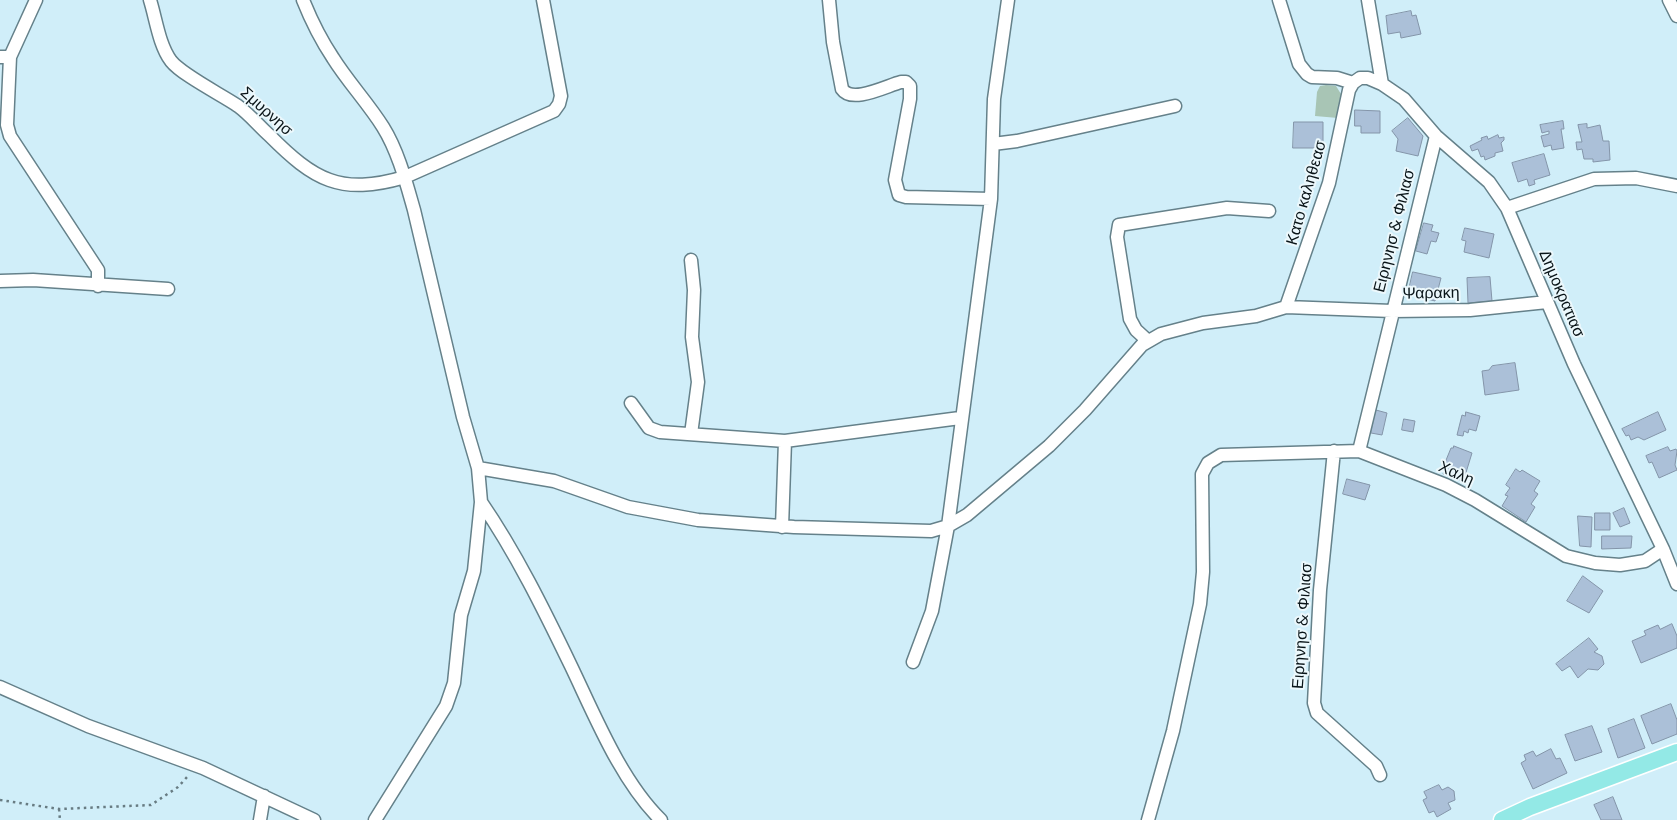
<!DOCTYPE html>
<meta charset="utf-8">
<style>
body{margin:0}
canvas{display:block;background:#d0eef9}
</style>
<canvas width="1677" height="820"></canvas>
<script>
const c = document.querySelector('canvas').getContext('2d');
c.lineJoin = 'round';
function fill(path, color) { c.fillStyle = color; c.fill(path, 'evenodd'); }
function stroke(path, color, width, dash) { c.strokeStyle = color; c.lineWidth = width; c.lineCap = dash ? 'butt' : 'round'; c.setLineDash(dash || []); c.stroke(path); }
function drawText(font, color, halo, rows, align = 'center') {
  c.font = font + ' "DM Sans",sans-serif'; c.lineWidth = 4; c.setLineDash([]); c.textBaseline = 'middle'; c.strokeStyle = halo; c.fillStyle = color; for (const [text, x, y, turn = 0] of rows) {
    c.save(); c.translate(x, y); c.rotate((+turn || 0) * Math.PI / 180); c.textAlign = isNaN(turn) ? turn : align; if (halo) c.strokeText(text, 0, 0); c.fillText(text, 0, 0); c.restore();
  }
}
const green = new Path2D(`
 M1326,85l10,1 5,8 -3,24 -23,-2 2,-24 3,-6z`);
const building = new Path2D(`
 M1411,11l1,5 4,-1 5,19 -20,4 -1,-6 -12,2 -2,-18z
 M1355,110l25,1v22h-19v-7h-6z
 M1408,118l15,18 -5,20 -22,-5 2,-12 -6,-8z
 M1563,121l1,8h-3l3,19 -12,2 -1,-5 -7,2 -3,-11 8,-2v-3l-7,2 -2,-8z
 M1294,122h29v26h-30z
 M1587,124v4l13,-3 3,16h6l1,19 -17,2v-3h-9l-2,-10 -5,1 -1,-8h6l-4,-17z
 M1498,135l1,3 5,-1v3l-3,3 2,8 -8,2v3l-10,4 -1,-4 -3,1 -3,-8 -6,2 -2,-5 12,-6 -1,-2 6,-2 1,3z
 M1544,154l6,21 -16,5 1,4 -6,2 -2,-7 -9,3 -6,-19z
 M1424,223l9,2 -2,6 8,2 -3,9 -5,-1 -4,13 -11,-3z
 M1465,228l29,6 -5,24 -25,-6 2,-11 -4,-1z
 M1413,272l28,6 -6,23 -27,-7z
 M1490,277l2,24 -24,2 -1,-25z
 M1515,363l4,27 -34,5 -3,-24 7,-1 3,-4z
 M1376,410l11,3 -5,22 -11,-2z
 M1466,412l14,4 -4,15 -7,-2 -1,4 -4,-2 -1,5 -6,-1 5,-20 3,1z
 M1658,412l8,18 -22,10 -6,-3 -7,3 -2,-5 -3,1 -4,-7z
 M1404,419l11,2 -2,11 -11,-2z
 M1454,446l18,7 -8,26 -3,-2 -1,3 -17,-6 1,-3 -2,-1 9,-22h2z
 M1668,447l2,4 6,-2 1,2 -2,14 2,5 -18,8 -7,-16 -3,1 -3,-7z
 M1516,469l4,3 2,-2 18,11 -6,10 4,3 -7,10 4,3 -9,15 -24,-16 6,-10 -3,-1 5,-7 -4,-3z
 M1347,479l23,6 -5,15 -22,-6z
 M1624,508l6,15 -10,4 -7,-14z
 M1595,513h15v17h-15z
 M1578,516l14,1 -1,30 -11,-1z
 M1602,536h30l-1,12 -29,1z
 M1583,576l20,15 -14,22 -22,-12z
 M1672,624l5,12v12l-36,15 -9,-22 14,-6 -2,-4 14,-6 2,4z
 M1589,638l9,11 -4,3 8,4 2,8 -6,6 -10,-1 -10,9 -8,-12 -8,5 -6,-7z
 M1671,704l6,16v14l-25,10 -11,-28z
 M1634,719l11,29 -27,10 -10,-29z
 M1592,726l10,26 -27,9 -10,-26z
 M1551,749l5,10 4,-1 7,15 -34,16 -12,-26 5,-3 -2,-5 9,-4 3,5z
 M1439,785l3,5 6,-3 6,4 1,9 -7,3 3,6 -14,8 -3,-6 -5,2 -6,-13 4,-2 -3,-6z
 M1613,797l9,23h-21l-7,-15z`);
const path = new Path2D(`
 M0,800l59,9 92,-4 27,-18 10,-11
 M59,809l1,11`);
const minor = new Path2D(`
 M150,0c6,19 9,45 21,61 11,14 51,34 67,45 11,8 21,20 31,29 45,45 71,61 136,42l149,-66 5,-7 2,-8 -18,-96
 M303,0c8,20 18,40 30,58 15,24 35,45 50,69 15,24 23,55 31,83l49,207 15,51 3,34 -7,69 -13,44 -7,68 -8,23 -71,114
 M829,0l4,42 9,47c10,15 44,-3 59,-7h5l4,4v13l-15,81 4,15 7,2 85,2
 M1279,0l20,64 8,10 5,3 25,1 16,5
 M1368,0l14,84
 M1669,0l8,16
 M0,57h10l26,-57
 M10,57l-3,68 3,11 88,134v16
 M993,144l24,-3 158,-35
 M1507,208l87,-29 42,-1 41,8
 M691,260l3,30 -2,47 6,45 -7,52
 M0,281l33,-1 135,9
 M1286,307l43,-124 20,-93 4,-7 7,-5h8l14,6 22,15 32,37 53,46 18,26 67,156 89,185 14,35
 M1148,341l-12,-11 -6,-11 -13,-82 2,-12 108,-17 42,3
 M631,403l18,25 11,4 125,9 175,-23
 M1334,451l-14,139 -6,113 3,10 59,53 4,9
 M1359,451l77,-315
 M478,468l76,13 74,26 70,13 96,7 137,4 17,-5 19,-11 82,-69 36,-36 57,-65 19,-11 42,-11 53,-7 30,-9 106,4 78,-1 77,-8
 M481,502c35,51 63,108 90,164 24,50 50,115 90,154
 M782,527l3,-86
 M913,662l19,-51 16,-85 43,-327 3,-100 14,-99
 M0,687l88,39 115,42 111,52
 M260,820l4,-24
 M1148,820l25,-89 27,-127 3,-32 -1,-98 6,-11 13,-8 138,-4 87,34 29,15 91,56 29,7 25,2 25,-4 18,-12`);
const major = new Path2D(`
 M1502,820l28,-13 147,-55`);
const streetNames = [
 ["Σμυρνησ",266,112,42],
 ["Κατο καληθεασ",1307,193,-74],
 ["Ειρηνησ & Φιλιασ",1395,231,-76],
 ["Ψαρακη",1431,294,-1],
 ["Δημοκρατιασ",1561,294,67],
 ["Χαλη",1456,474,24],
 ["Ειρηνησ & Φιλιασ",1303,626,-86]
];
fill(green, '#a8c5b5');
fill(building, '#abc0d8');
stroke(building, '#8495a9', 1);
stroke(minor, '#65818a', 15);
stroke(major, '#fff', 19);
stroke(path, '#687c83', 2.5, [2.5, 4]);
stroke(minor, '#fff', 12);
stroke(major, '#93e9e6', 16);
drawText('16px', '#091418', '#ecf8fc', streetNames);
</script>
